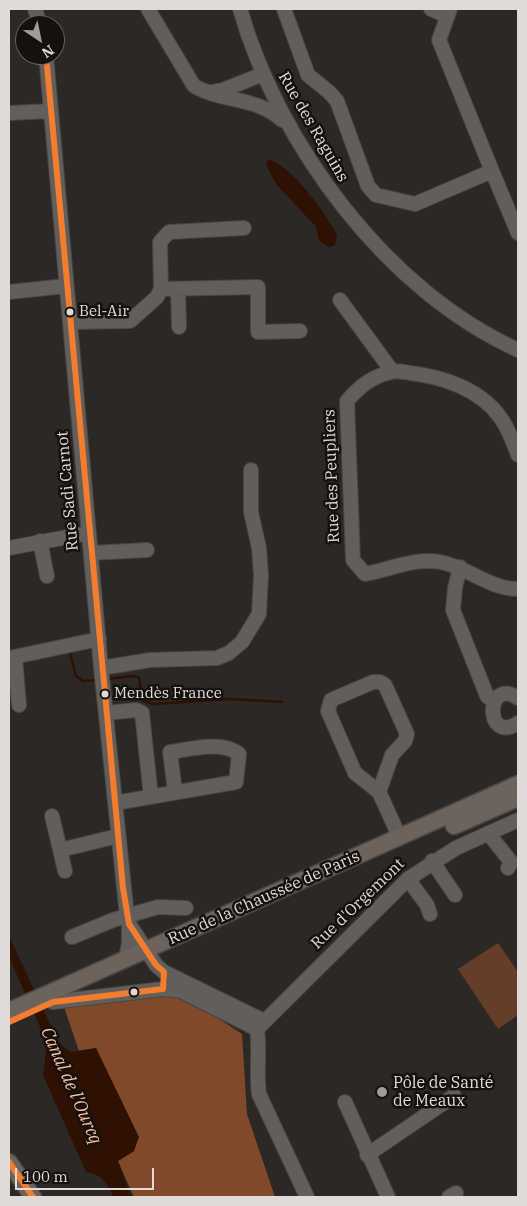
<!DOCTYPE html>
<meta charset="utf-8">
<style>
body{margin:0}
#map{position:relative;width:527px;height:1206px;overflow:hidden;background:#2b2826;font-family:"IBM Plex Serif",serif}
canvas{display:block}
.frame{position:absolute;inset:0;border:10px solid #e0dbd8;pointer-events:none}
.north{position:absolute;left:15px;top:15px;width:50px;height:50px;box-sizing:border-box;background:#14110f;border:1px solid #66625f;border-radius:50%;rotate:146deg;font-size:14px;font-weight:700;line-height:20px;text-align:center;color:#e0dbd8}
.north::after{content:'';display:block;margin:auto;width:18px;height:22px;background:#a19c9a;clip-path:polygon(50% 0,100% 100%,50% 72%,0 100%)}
.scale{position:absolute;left:15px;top:1168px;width:139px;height:22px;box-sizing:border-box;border:2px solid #e0dbd8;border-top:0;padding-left:6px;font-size:15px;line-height:18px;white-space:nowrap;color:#e0dbd8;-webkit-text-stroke:4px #14110f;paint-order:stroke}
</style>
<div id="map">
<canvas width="527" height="1206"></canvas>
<div class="frame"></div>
<div class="north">N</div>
<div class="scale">100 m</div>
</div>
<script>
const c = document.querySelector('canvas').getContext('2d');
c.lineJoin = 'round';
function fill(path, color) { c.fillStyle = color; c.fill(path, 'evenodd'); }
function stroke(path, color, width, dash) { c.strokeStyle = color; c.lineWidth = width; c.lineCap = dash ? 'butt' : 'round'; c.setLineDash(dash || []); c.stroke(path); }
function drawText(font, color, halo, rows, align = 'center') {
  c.font = font + ' "IBM Plex Serif",serif'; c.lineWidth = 5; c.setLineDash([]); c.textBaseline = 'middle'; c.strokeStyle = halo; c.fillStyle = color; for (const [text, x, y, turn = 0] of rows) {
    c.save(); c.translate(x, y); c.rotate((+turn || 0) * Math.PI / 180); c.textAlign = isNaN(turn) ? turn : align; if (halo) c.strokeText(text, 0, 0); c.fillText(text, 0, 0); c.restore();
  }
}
const green = new Path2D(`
 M498,943l20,29v43l-20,14 -40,-60z`);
const forest = new Path2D(`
 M180,993l62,41 5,80 28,83h-141l-16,-36 16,-10 -38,-103 -17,3 -15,-44z`);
const water = new Path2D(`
 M268,160c21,2 60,56 69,75l-2,10 -6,2 -10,-6 -3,-14 -40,-43 -10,-20z
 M9,936l50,107 12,9 25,-4 43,89 -5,14 -16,10 13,36h-17c-7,-13 -12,-23 -28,-25l-43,-97 4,-32 -38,-86z`);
const stream = new Path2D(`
 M70,653l6,23 7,5 14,-1
 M108,679l25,-3 6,2 4,23 11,3 76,-5 52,3`);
const minor = new Path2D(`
 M35,9l5,16
 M148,9l46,77c30,17 61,10 88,34
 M240,9c39,136 147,282 278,341
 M284,9l24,66 21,17 8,9 31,85 8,9 39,9 77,-33 -53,-131 11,-31
 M431,9l16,7
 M46,55l55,613 26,248 2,8 27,41 8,7 100,49
 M212,92l11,-2 40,-16
 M9,113l42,-2
 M492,171l26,62
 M161,289l97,-2v45l42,-1
 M178,289l1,38
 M9,292l57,-6
 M340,300l52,71
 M70,322l60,-1 27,-24 4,-8 -1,-47 9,-10 75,-4
 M518,455c-5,-13 -9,-26 -18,-38 -20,-28 -57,-40 -90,-44 -6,-1 -14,-3 -19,-1 -20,5 -31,14 -44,29l6,159 12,14c24,-4 50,-17 75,-12 28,5 49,27 78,27
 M40,541l7,35
 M9,548l80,-15
 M91,553l56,-3
 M460,567l-5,21 -2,22 34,86 7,5
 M15,657l4,48
 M9,658l90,-19
 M101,668l49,-8 67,-2 12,-5 13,-11 17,-28 2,-39 -2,-27 -8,-36v-42
 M518,698c-33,-22 -34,47 0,25
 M106,713l30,-3 6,3 9,84
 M379,792l13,-37 13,-14 2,-7 -22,-49 -5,-3h-7l-42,18 -3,11 27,62 24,19 21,46
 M115,803l121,-21 3,-28c-17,-14 -48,-5 -69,-2l5,40
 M52,816l13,55
 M488,833l23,29 -3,6
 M60,850l58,-14
 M432,861l23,34
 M408,879l19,26 3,9
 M72,937l41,-17 45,-13 28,1
 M126,958l3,-15v-19
 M53,1002l110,-13 18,2 76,38
 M257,1029l151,-150 48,-31 62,-28
 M257,1029c3,22 -1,43 2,65l48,103
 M345,1102l43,95
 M367,1155l87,-59
 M449,1197l7,-4`);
const major = new Path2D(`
 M454,826l64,-28
 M9,1011l509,-227
 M9,1162l24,35`);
const bus1 = new Path2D(`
 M9,1022l44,-20 110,-13 1,-17 -8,-7 -27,-41 -6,-36 -77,-833
 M9,1162l24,35`);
const markers = [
 [70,312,4.5,"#e0dbd8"],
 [105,694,4.5,"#e0dbd8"],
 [134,992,4.5,"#e0dbd8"],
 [382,1092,6,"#a19c9a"]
];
const busNames = [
 ["Bel-Air",79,312],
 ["Mendès France",114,694]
];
const streetNames = [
 ["Rue des Raguins",313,127,60],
 ["Rue des Peupliers",332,476,-92],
 ["Rue Sadi Carnot",68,491,-95],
 ["Rue de la Chaussée de Paris",264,898,-24],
 ["Rue d'Orgemont",358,904,-44]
];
const poiNames = [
 ["Pôle de Santé",393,1083],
 ["de Meaux",393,1101]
];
const waterNames = [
 ["Canal de l'Ourcq",71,1086,66]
];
fill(green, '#643e29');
fill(forest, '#804929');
fill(water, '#2f1103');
stroke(stream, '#2f1103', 2.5);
stroke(minor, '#494543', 16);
stroke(major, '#494543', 19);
stroke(minor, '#615e5c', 14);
stroke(major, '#6c635c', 16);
stroke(bus1, '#f37d2e', 6);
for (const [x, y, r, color] of markers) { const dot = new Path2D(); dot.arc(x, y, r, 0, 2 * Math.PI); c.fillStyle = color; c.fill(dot); stroke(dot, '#14110f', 2); }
drawText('15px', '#e0dbd8', '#14110f', busNames, 'left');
drawText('16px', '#e0dbd8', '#14110f', streetNames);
drawText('16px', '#e0dbd8', '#14110f', poiNames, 'left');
drawText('italic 18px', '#fcc3a5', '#14110f', waterNames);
</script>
